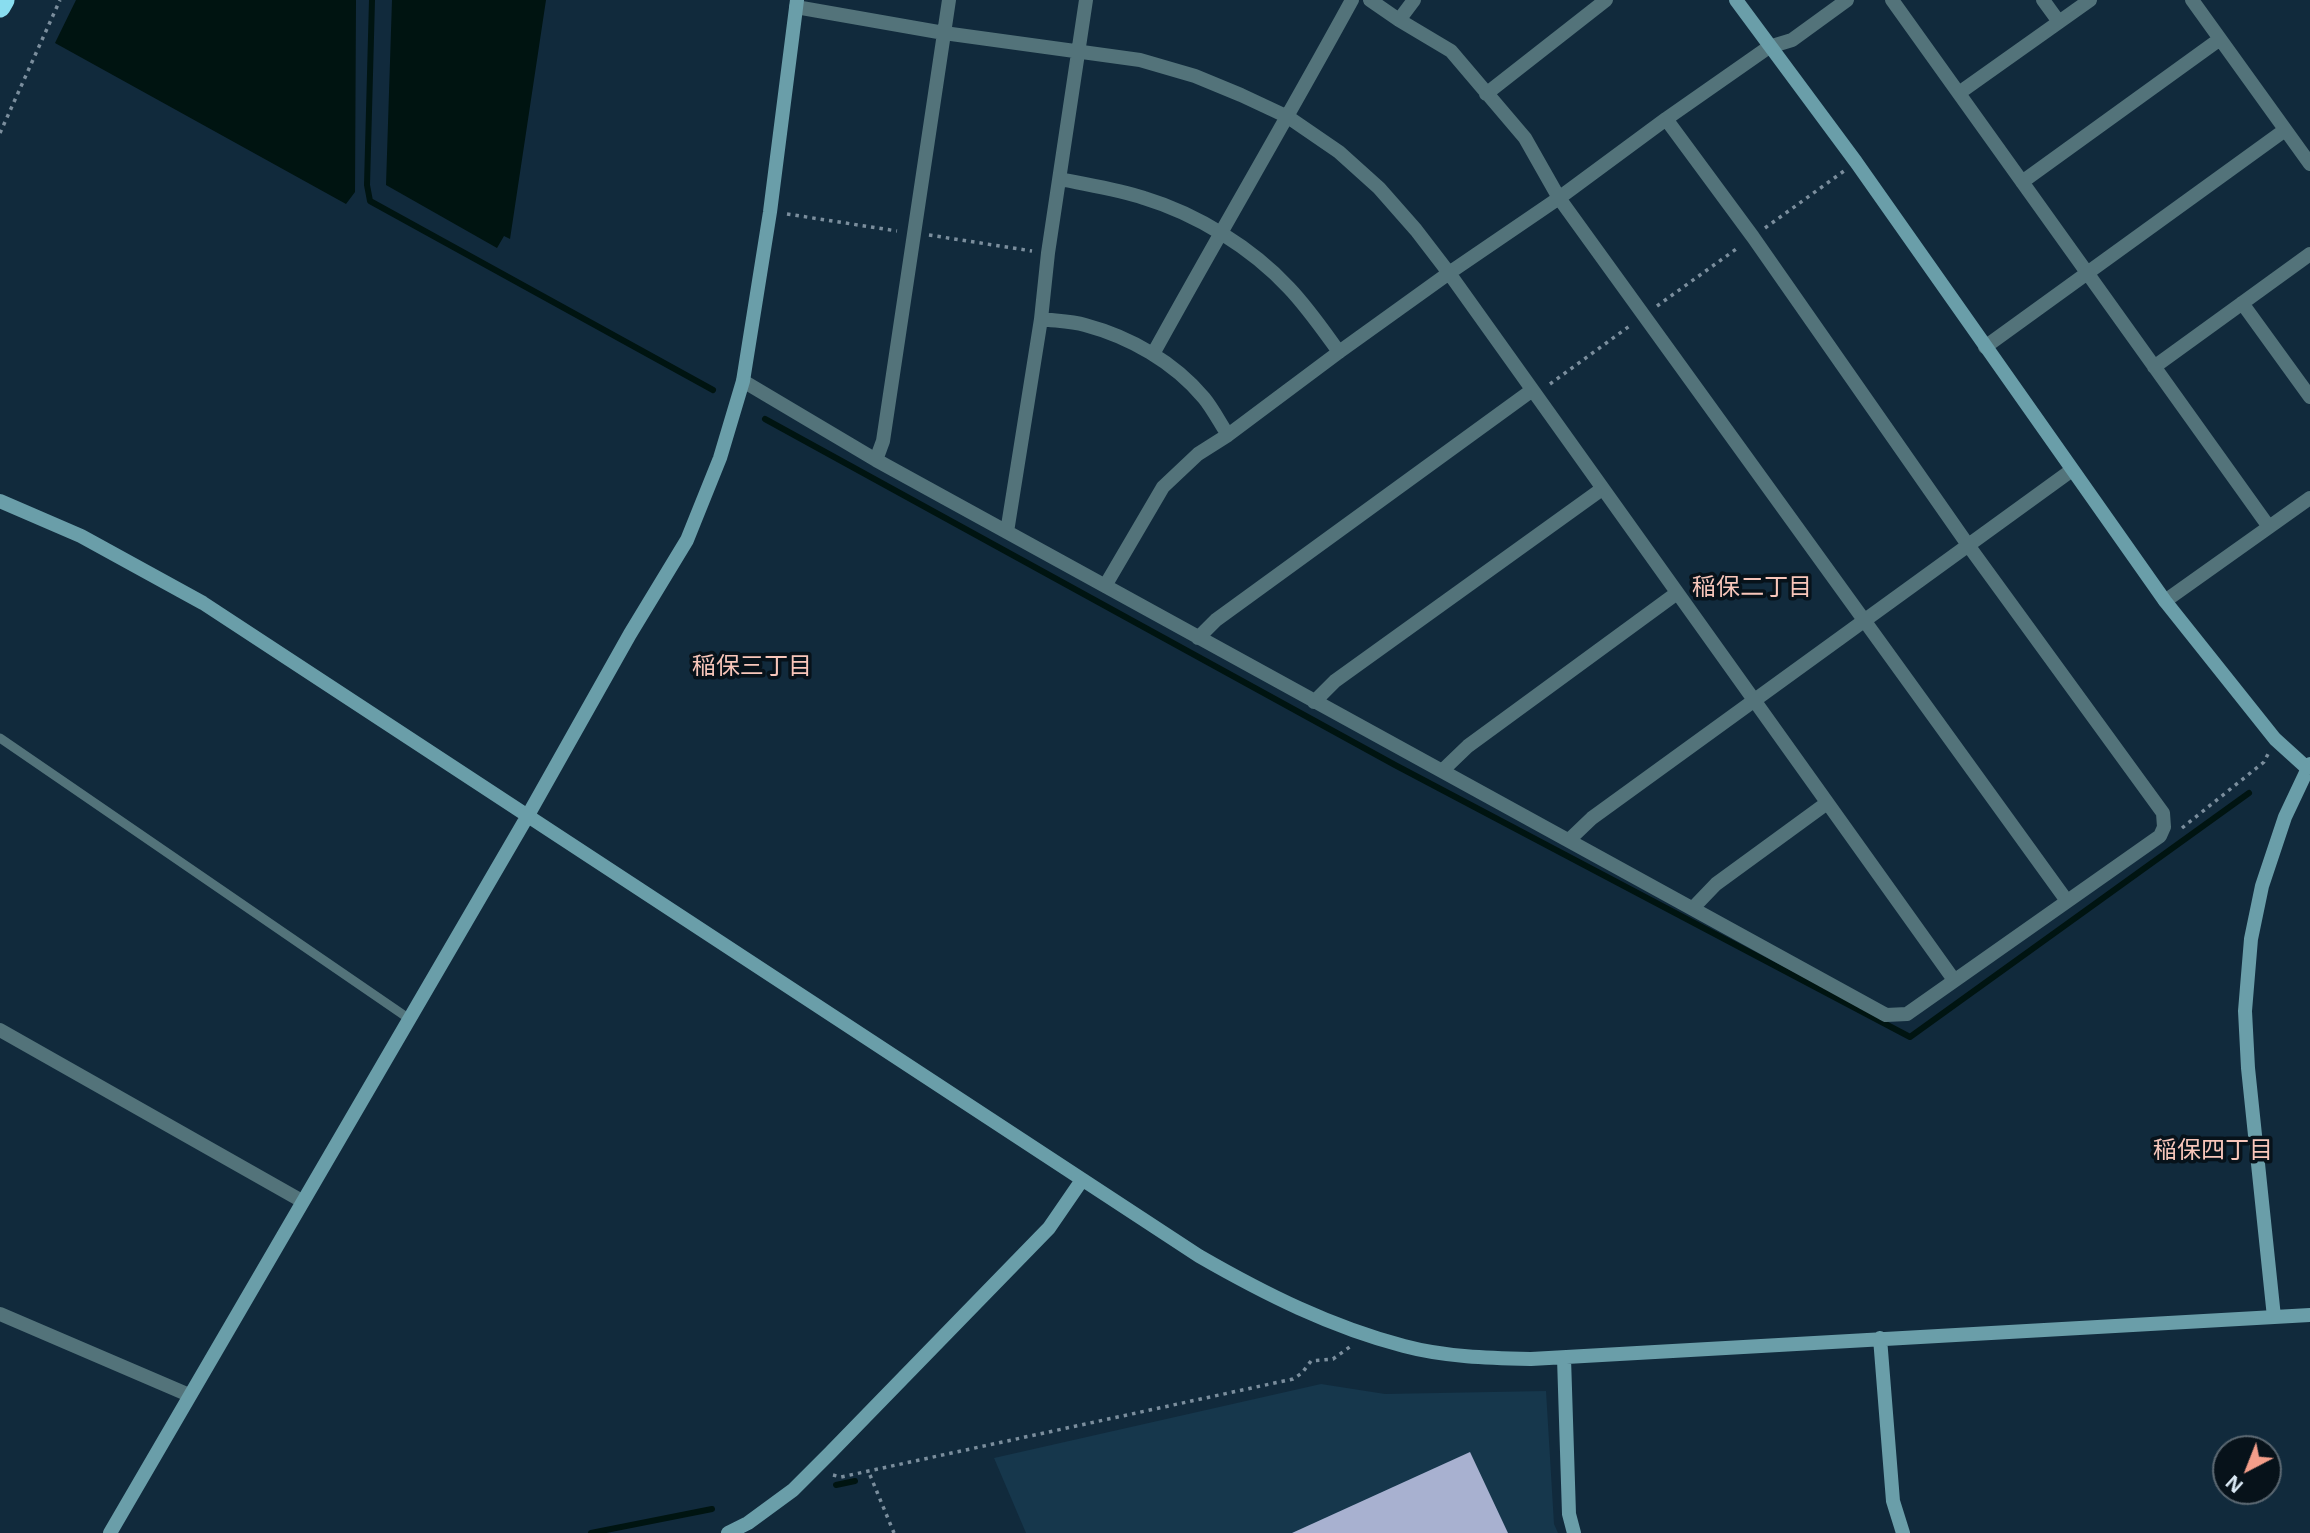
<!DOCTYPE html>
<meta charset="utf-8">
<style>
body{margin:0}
#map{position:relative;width:2310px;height:1533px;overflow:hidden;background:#112a3c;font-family:"Open Sans",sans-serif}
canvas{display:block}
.north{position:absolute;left:2212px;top:1435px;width:70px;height:70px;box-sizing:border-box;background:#07121a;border:2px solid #5b6872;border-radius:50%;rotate:222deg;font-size:19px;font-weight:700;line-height:28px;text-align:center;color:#dae9f5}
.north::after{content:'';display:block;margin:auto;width:24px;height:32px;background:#f49e8a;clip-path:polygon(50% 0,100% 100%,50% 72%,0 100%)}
</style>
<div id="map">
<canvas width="2310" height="1533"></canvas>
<div class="north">N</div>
</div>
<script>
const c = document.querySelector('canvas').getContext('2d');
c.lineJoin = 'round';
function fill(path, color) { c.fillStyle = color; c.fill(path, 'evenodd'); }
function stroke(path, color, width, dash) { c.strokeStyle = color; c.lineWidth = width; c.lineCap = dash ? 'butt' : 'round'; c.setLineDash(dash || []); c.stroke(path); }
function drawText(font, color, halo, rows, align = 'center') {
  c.font = font + ' "Open Sans","Noto Sans JP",sans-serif'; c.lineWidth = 7; c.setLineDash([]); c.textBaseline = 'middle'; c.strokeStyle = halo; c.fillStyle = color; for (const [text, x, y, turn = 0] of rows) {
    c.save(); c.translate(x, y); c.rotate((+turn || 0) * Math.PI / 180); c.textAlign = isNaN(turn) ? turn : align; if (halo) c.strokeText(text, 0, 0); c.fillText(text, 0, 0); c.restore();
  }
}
const built = new Path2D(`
 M1321,1384l64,10 161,-3 8,133 4,9h-532l-32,-75z`);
const water = new Path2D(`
 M76,0h280l-1,192 -9,12 -291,-161z
 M392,0h154l-36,239 -6,-3 -7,12 -111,-63z`);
const stream = new Path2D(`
 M372,0l-5,185 3,16 343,189
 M765,419l630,346 515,272 339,-244
 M836,1485l19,-4
 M591,1533l121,-24`);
const building = new Path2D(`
 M1470,1452l38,81h-216z`);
const path = new Path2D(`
 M0,133l60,-133
 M787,214l110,17
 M1765,228l79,-57
 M929,235l103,16
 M1657,306l82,-59
 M1550,384l81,-59
 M2182,828l82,-66 4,-8
 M833,1475l8,2 452,-98 9,-6 9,-12 22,-2 18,-13
 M870,1475l24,58`);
const lane = new Path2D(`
 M0,738l408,280`);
const street = new Path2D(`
 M1370,0l29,20 52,31 74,87 34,60 508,703
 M1892,0l377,527
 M2043,0l16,22
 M2192,0l118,164
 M796,7l148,26 196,27 55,16 46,19 47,22 51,35 40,36 37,42 33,43 505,707
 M1399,20l15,-20
 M1959,93l131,-93
 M1486,94l120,-94
 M1060,179c28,6 57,10 84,19 53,16 108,50 145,90 19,20 34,42 50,64
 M2022,182l198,-143
 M2242,303l68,94
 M1041,319c14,2 30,2 44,6 45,12 89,37 119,73 9,11 16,25 24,37
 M1985,347l300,-217
 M1153,354c65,-118 134,-235 199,-354
 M2154,367l156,-113
 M743,381l133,79 1010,555 21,-1 253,-178 4,-9 -1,-14 -195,-268 -215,-308 -87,-118
 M876,460l7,-19 66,-441
 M1007,532l34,-213 7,-66 38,-253
 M1105,586l58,-99 35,-33 30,-19 111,-83 110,-79 110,-75 107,-79 103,-72 23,-7 55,-40
 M2165,601l145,-103
 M1198,638l18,-18 315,-229
 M1314,702l21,-21 267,-192
 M1443,770l25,-24 209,-153
 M1569,840l23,-22 480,-348
 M1693,908l23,-24 111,-81
 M0,1030l302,171
 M0,1314l189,81`);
const secondary = new Path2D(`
 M1736,0l120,162 309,439 110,138 32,29
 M0,501l81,35 122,67 996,653c66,38 132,71 205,90 41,11 85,12 127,13l779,-44
 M2274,1317l-26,-249 -3,-57 6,-72 11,-53 23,-69 25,-53
 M1880,1338l13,163 10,32
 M1564,1358l5,156 5,19
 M110,1533l417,-716 103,-183 57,-94 33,-82 23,-77 27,-169 27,-212
 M728,1533l20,-10 45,-33 37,-37 219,-225 33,-48`);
const highway = new Path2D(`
 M0,7l4,-7`);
const neighbourhoodNames = [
 ["稲保二丁目",1752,588],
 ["稲保三丁目",752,667],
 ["稲保四丁目",2213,1151]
];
fill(built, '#16374c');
fill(water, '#001411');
stroke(stream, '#001411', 6);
fill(building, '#a8b1d0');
stroke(path, '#7b8e9d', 3.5, [3.5, 5]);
stroke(lane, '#53737a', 9);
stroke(street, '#53737a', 14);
stroke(secondary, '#6a9ea9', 14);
stroke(highway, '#89ddef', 21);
drawText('24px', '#f8c6ba', '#07121a', neighbourhoodNames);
</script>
